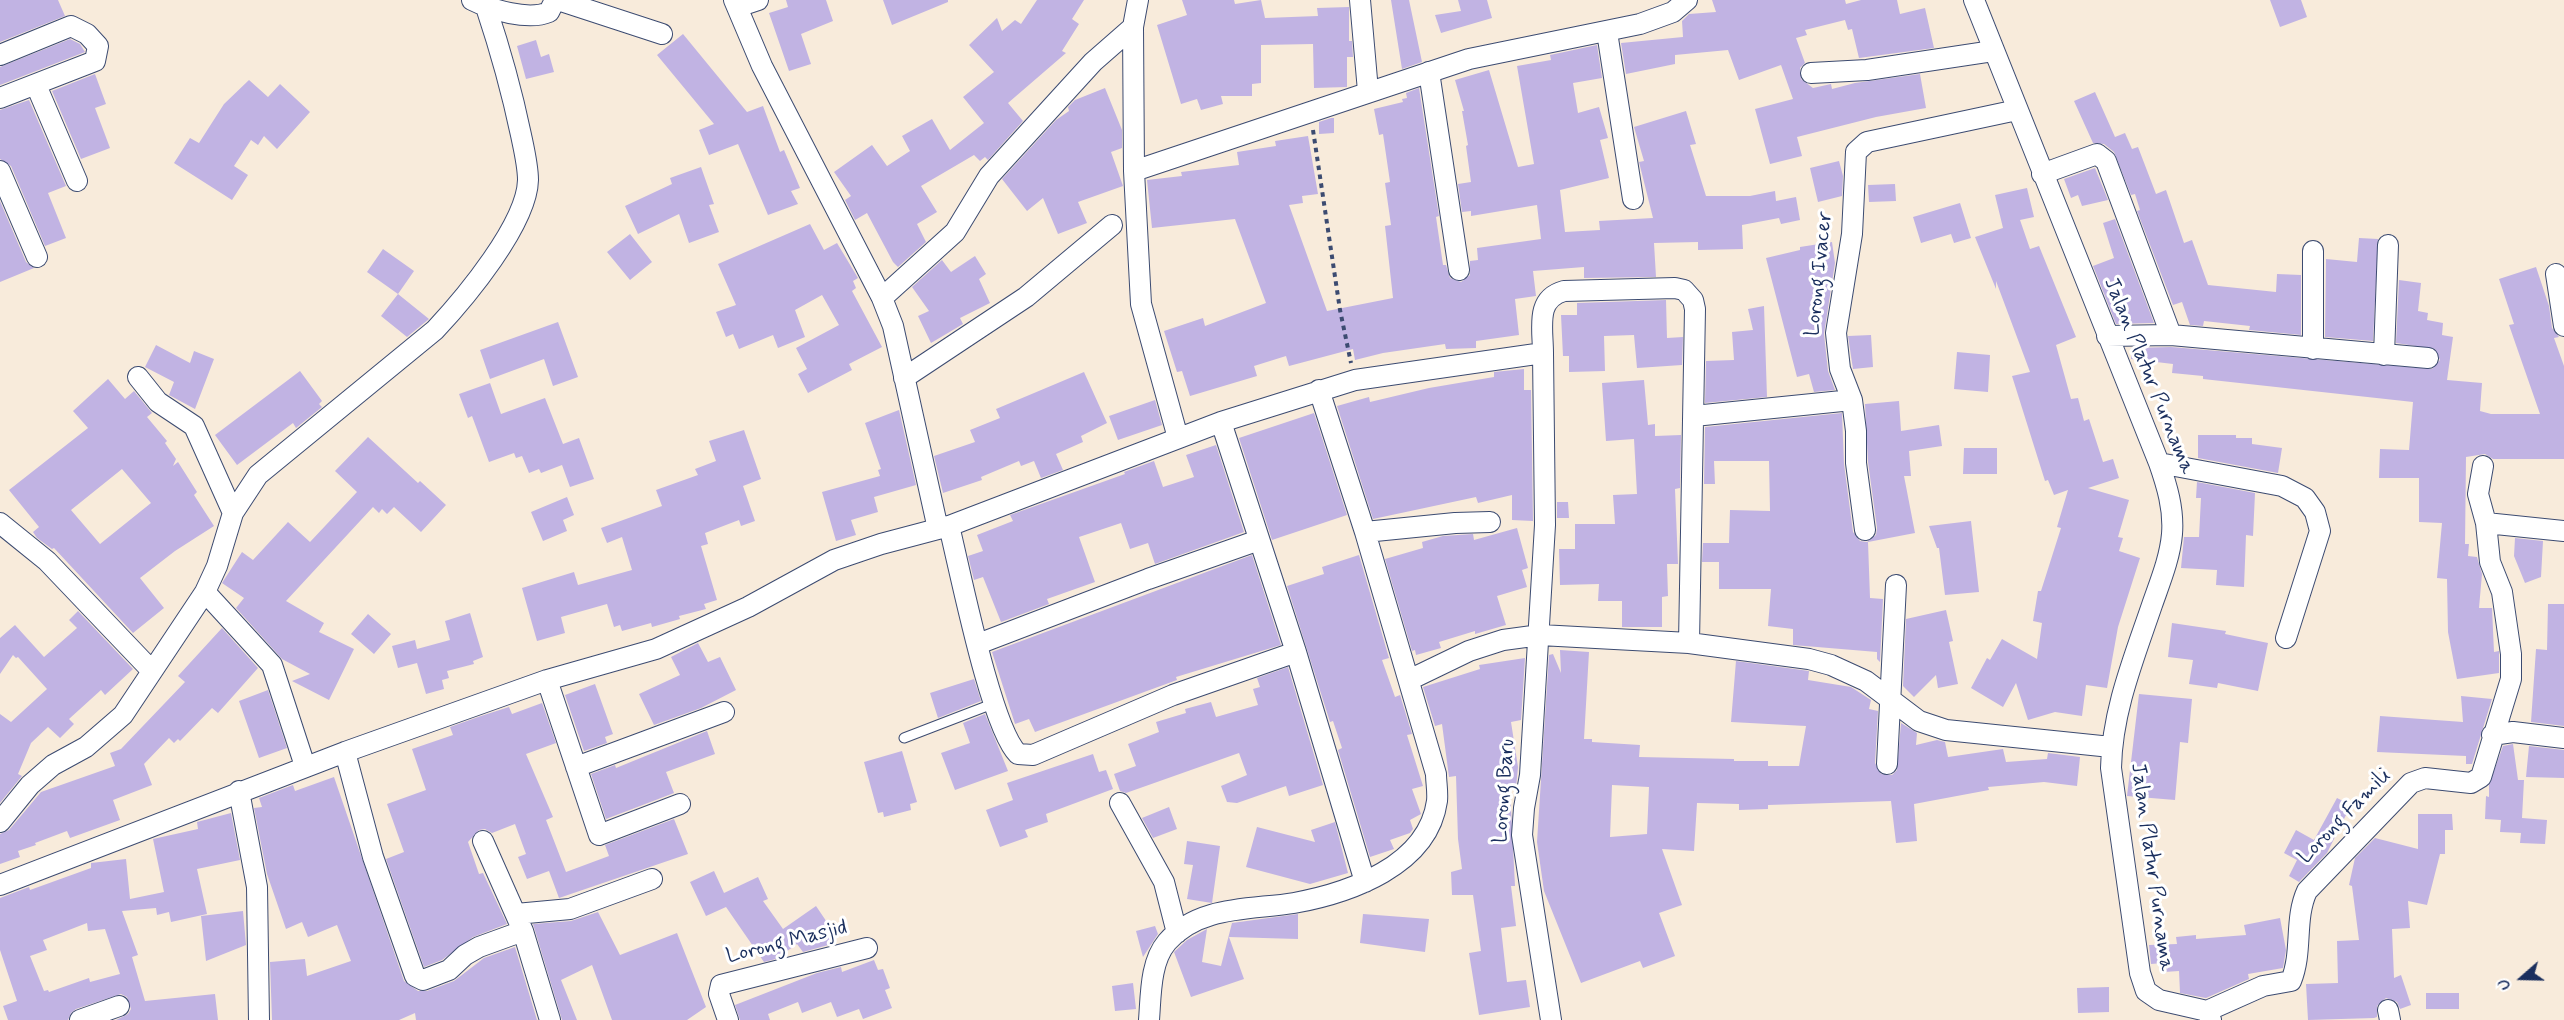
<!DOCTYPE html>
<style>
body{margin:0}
#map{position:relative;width:2564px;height:1020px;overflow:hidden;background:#f8ebdb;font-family:Mynerve,sans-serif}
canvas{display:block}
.north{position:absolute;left:2492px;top:948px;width:60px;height:60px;-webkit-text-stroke:4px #fff;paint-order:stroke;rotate:250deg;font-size:16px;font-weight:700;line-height:24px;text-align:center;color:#1b2f5e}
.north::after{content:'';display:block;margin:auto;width:21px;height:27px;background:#1b2f5e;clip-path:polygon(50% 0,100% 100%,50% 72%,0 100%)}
</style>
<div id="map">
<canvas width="2564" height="1020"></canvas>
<div class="north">U</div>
</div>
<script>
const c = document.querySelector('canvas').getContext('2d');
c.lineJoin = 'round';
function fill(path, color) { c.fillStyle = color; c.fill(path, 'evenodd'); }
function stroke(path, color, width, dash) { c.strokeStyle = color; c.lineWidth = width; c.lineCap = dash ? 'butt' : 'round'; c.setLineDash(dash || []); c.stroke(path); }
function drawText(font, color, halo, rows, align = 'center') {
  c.font = font + ' Mynerve,sans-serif'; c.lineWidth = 6; c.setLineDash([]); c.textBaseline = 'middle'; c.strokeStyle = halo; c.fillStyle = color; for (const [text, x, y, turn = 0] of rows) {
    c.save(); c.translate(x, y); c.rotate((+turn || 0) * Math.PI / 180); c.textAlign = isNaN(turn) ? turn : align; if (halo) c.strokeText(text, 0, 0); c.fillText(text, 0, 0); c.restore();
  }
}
const building = new Path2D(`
 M0,0h58l7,16 -65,26z
 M786,0h40l7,21 -32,13 10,30 -22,7 -20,-58 19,-6z
 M883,0h65v2l-56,23z
 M1037,0h47l-12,19 7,5 -17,27 4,2 -58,50 15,18 -35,39 -3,-3 -5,4 -6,-6 -53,31 16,26 -20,12 9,18 -28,25 -5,-5 -26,-49 -12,7 -10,-20 6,-4 -17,-24 38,-27 15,21 23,-15 -8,-15 30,-17 18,31 34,-27 -21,-26 31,-25 -25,-27 28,-27 5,13 13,-11 6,4z
 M1182,0h52l1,4 26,-4 4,18 53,-2 -1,-8 32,-1v34h3l1,16h-6v30l-33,1 -1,-44 -52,1v38l-9,1v12h-31l2,8 -22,6 -4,-11 -16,5 -24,-79 30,-10z
 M1391,0h18l13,62 -20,7z
 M1458,0h29l5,18 -51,15 -6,-18 26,-4z
 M1712,0h133l1,4 15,-4h36l3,14 25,-6 9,40 -75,10 -7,-29 -4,1 -3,-10 -40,10 2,5 -11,3 9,25 -5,5 1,11 12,9 18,-4 1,5 23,-6 65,-9 6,34 -50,9 -79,20 5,19 -32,8 -15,-55 38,-10 -12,-34 -42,15 -11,-30 -53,5v9l-49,10 -5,-31 62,-6 -1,-16 7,-7 27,-2z
 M2270,0h31l6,17 -27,10z
 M683,34l64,78 16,-6 17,46 4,-2 16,38 -9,3 7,13 -30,11 -30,-71 -29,11 -10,-25 15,-6 -57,-69z
 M70,39l10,5 5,8 -85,33v-18z
 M536,40l5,17 8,-3 5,18 -28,7 -9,-33z
 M1597,45l5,33 -29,5 5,30 21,-6 9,31 -8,2 9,38 -49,12 5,42 35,-2 -1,-9 54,-3 -14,-56 5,-1 -10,-34 52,-16 10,33 -6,1 16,51h44l25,-5 1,10 20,-4 4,23 -19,4 -2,-6 -37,7 1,24 -45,1v-8l-44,1 2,34 -72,1v-11l-51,4 3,25 -21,3 4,36 -43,6v7l-30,1 -1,-5 -62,9 -28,7 -2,-11 -64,17 -3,-10 -32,10 3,10 -67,20 -8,-25 -5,1 -13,-41 39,-13 2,8 61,-23 -31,-84 -83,9 -5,-48 35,-4 -1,-4 58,-7 -2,-13 39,-6 -1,-5 33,-5 10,58 -16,2 1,7 -14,2 38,106 66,-13 -8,-72 6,-1 -6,-42 5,-1 -7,-48 -4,1 -5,-26 29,-7 -1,-3 5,-1 -1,-5 13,-5 20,128 -3,1 7,48h3l4,13 11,4 9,-7v-14l8,-1 -1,-12 64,-9 -4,-34 -66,11v-5l-9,1 -4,-28 13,-2 -5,-36 2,-1 -6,-34h2l-9,-31 34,-10 29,97 16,-3 -17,-98 34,-6 -1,-5z
 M95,74l11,30 -11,4 15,40 -29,11 -29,-68z
 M249,80l19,17 12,-13 30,28 -33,37 -13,-13 -6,9 -7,-5 -17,26 14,9 -16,25 -58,-37 16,-25 9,5 25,-39z
 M1105,88l17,42v18l-11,4 12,34 -45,16 9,21 -29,11 -15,-36 -16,13 -25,-32 54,-59 13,-9 -1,-4 7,-7z
 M2095,92l20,45 10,-4 7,16 6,-2 18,47 10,-4 18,53 8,-3 16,45 68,7 1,-18 24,1v60l-52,-5 1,-4 -46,-5 -1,5 -13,-1 -8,-23 -9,3 -36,-94 3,-1 -5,-16 -4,1 -17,-43 -10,-8 -11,-1 -19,-42z
 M29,100l37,86 -18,7 18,45 -21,8 -34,-80 -11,-7v-49z
 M1331,118h3v15l-15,1v-12z
 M1839,161l4,15 -1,20 -24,6 -8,-34z
 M701,167l13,37 -5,1 10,27 -30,11 -10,-29 -41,20 -13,-28 47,-22 -2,-6z
 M2095,168l13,32 -26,6 -4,-11 -7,3 -7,-19z
 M1895,184l1,17 -27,1 -1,-17z
 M2027,188l7,29 -14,3 10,29 9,-3 37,91 -20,8 15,54 7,-1 6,23 5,-2 14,43 10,-3 6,19 -31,10 41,12 -11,37 5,1 -4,13 21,7 -22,69 -11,61 -21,-3 -4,31 -27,-4 -27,8 -12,-37 -13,24 -32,-19 16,-30 3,2 12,-21 35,20 5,-36 -9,-2 5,-30h3l20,-63 -4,-1 11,-37 -14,5 -6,-15 -3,1 -33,-105 18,-4 -34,-91v8l-21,-52 28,-9 -8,-33z
 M0,201l26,61 8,6 -34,14z
 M1960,203l11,35 -17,5 -3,-9 -30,9 -8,-26z
 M2115,219l39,104 -38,1 -23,-58 21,-8 -11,-35z
 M810,224l14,26 13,-7 21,35 -5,3 3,7 -4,3 30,56 -33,17 3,6 -44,23 -10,-19 9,-5 -11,-21 43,-23 -17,-30 -27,15 10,27 -27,11 -5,-13 -34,14 -6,-15 -7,3 -10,-25 20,-7 -18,-41z
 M630,234l22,28 -22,18 -23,-28z
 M2359,238l19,1 -5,102 -48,-4 1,-78 31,3z
 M1832,242l3,21 -11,71 4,37 7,19 -21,2 -5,-18 -12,3 -31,-119 34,-8v-3z
 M383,249l31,22 -16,23 -31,-22z
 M975,256l11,18 -7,5 11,24 -30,15 3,6 -32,19 -13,-27 11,-5 -17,-24 30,-27 9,12z
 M2536,267l13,39 3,22 7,9 -5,1 10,28v93h-71l-8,-5 -19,3 -1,87h4l-1,12 9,1 5,17 -3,34h13l2,44 5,-1v22l-42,6 -9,-47 -1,-53 -10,-1 5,-55 -23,-1v-44h-40l1,-29 29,1 4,-48 -210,-23v-3l-31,-3 1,-9 -42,-5v-11l40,-1 261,22 8,-9 -5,-11 -39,-6 3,-63 22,3 -3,28 10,2 -1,7 16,3 -1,12 11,2 -6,43 35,3 -2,28 11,3h49l-31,-89 5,-1 -15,-45z
 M398,294l31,25 -22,18 -26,-21z
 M1666,300l1,38 16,-1 -1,28 -45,3 -3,-33 -30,1 1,35 -36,1v-16h-6l-2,-41h16v-12z
 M1764,306l3,91 -62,6 1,-42 28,-1 -2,-28 21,-2 -5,-21z
 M558,322l20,55 -25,9 -9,-27 -54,20 -10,-29z
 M1871,335l2,32 -20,2 -5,-33z
 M156,345l34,18 4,-12 20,8 -19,50 -26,-14 5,-13 -29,-15z
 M1957,352l33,3 -2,37 -34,-3z
 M1524,369v21h7l2,131 -21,-1v-25l-34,8 -2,-6 -103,22 -36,-113 32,-9 1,5 59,-14 65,-11v-5z
 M300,371l22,30 -3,3 3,3 -26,21 -3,-5 -56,42 -22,-30z
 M1084,372l23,51 -26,13 2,6 -27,12 7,16 -22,8 -7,-17 -13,5 -2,-5 -38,16 1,3 -39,13 -9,-37 41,-14 -5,-12 30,-12 -4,-9z
 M108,379l17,20 9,-8 18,22 -5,4 20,24 -2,2 11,16 -3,7 5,-4 19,30 -3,3 20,31 -39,25 -35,27 24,30 -31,25 -79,-85 -2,1 -15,-11 -4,-6 6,-5 -30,-37 79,-62 -15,-17zM122,469l29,34 -51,41 -29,-34z
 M1644,380l4,45 7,-1v12l26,-1 -1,53 -5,1 3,75h-11l1,32 -6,1v30h-40v-26h-24l1,-17 -39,1 -1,-36h16v-25h40l-2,-29 24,-1 -3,-55 -28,2 -4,-58z
 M490,383l11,31 44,-16 18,46 16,-6 15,41 -24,8 -8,-22 -21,8 -2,-4 -10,4 -7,-17 -6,2 -2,-5 -25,9 -17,-46 -4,2 -9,-24z
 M1155,400l7,25 -44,15 -9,-24z
 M1899,401l2,30 38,-6 3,21 -33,5 2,25h-7l11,57 -47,9 2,56 13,1 -3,63 -3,-3v-7l-84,-7v-16l-25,-3 3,-37h-52v-27h-17l1,-19h26l1,-33 40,1 -1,-50h-55l1,23h-11l1,-57 137,-14 2,51 9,68 7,9 7,1 9,-7 1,-7 -9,-66 -3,-58z
 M899,410l17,75 -42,12 4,15 -27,8 5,15 -20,6 -14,-49 58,-16 -2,-6 3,-1 -16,-46z
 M1314,413l33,102 -75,25 -33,-102z
 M744,430l17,49 -18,7 12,35 -14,5 -2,-6 -34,13 3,11 -7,2 16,54 -13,4 2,5 -27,7 1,3 -28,8 -1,-4 -29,8 -2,-6 -6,2 -7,-23 -46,13 4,16 -28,8 -15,-53 52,-16 4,13 54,-15 -10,-33 -15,6 -6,-15 61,-22 -6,-16 42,-15 -3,-6 21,-8 -7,-20z
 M2198,435h38v3h16v6l30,4 -4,25 -80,-15z
 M368,437l50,46 2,-2 26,24 -25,27 -27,-25 -7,7 -5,-5 -3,4 -6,-6 -87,94 38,22 -5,9 35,17 -25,51 -37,-19 18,-7 -28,-15 -46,-51 8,-10 -22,-15 20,-31 11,8 35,-38 22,20 47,-50 -22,-21z
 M1216,445l28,87 -89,32 -7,-21 -18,6 -9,-26 -42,14 16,45 -48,17 2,5 -48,18 -18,-45 -9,3 -6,-24 15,-5 -6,-16 36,-14 -3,-6 115,-41 -1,-2 30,-11 9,26 31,-10 -8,-22z
 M1964,448h33v26h-34z
 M2197,482l58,11 -2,43 -7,-1 -2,52 -28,-2 1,-15 -36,-2 3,-31h15l2,-39h-5z
 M567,497l7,18 -11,5 4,11 -24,10 -12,-29z
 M1557,502h11l1,16h-12z
 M1971,521l8,71 -34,3 -6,-47h-2l-8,-22z
 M1517,528l11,40 -6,2 5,17 -30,9 9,29 -31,9v-3l-36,11 2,6 -25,7 -1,-5 -3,1 -27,-92 38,-11 -1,-6 21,-6 30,-2 1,6z
 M2515,538l28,3 -2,36 -16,6 -11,-27z
 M1252,555l29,90 -105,32 1,3 -142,52 -6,-13 -14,5 -23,-72z
 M1359,555l30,103 -7,2 13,37 5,-2 12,39 -5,1 16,51 -11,3 9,25 -11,6 3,9 -3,4 -20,7 4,9 -24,8 -32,-107 4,-2 -9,-27 -3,1 -43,-136 37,-12 -2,-7z
 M2548,604h16v122l-33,-4 5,-73 11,1z
 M1946,610l7,31 -4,1 9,42 -20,4 -2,-13 -22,22 -11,-11 3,-67z
 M78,611l55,58 -28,26 -4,-5 -32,29 5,5 -14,14 -12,-11 -17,16 -13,31 4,2 -22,27v-89l11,8 36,-33 -29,-32 -2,1 -3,-3 -13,19v-36l15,-13 29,32 33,-29 -8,-8z
 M470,613l13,44 -10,4 1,3 -27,7 2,7 -7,2 2,9 -18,5 -9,-31 -19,5 -6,-22 23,-6 2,9 33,-9 -5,-19z
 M368,614l23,20 -17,20 -23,-20z
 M2172,623l54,8 -1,3 43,9 -10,48 -40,-8 -1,5 -28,-4 4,-24 -25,-3z
 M222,628l36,40 -40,45 -6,-5 -32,33 -2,-2 -4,4 -5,-5 -25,26 8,21 -39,15 7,20 -50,18 -3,-7 -32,12 1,2 -18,6 2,6 -20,7v-30l9,-4 32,-38 74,-26 -5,-13 11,-4 64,-67 -7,-6z
 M698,643l10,19 12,-5 16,33 -35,18 -47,17 -15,-31 41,-19 -9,-18z
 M1560,650l29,2 -5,87h8v3l48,3 -1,12 95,2v2h34v5h31l7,-40 -75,-4 5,-61 73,10 -1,9 43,7 20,13 -2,9 9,2 -3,52 6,11 11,1 5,-5 4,-47 16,10 -1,12 21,-5 8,2 3,15 55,-8 3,13 41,-3 1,-6 32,4 -3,29 -33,-4 -56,5 1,3 -75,14 3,37 -21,2 -5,-42 -123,4v4l-29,1v-6l-42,-1 -3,48 -32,-2 20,56 -23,8 16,43 -32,12 -3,-7 -59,22 -37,-92 -7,-49 12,-187 4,-1 8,19zM1612,785l37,2 -2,47 -37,3z
 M1525,658l-4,62 -10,2 7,45 -2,20 -6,1 5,98h-4l5,40 -15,2 6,54 19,-2 4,27 -51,8 -10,-62 12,-2 -8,-56h-21l-1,-23 11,-3 -4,-30 -2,-63 -7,1 -7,-53 -7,2 -12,-39 57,-18 -1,-4z
 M1288,667l35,118 -34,11 -3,-10 -49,17 -10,-1 -6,-16 26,-11 -8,-22 -113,40 -6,-2 -6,-17 22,-8 -8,-22 31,-12 -3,-10 30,-9 -1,-4 26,-7 5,15 42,-12 -5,-16 7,-2 -3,-9z
 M974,679l7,22 -43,17 -8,-25z
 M595,684l18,50 -8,3 2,6 -23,8 -19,-56z
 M268,690l19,58 -28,10 -20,-57z
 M2139,694l53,5 -4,44 -8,-1 -5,58 -48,-4z
 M2461,696l31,3 -20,65h-6v-8l-89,-4 3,-36 83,6z
 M542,703l14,40 -30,11 27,63 -7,3 20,52 43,-16 -4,-11 69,-26 14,35 -129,44 -10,-27 -22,8 -9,-22 8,-3 -11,-30 -23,9 -7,-4 -6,1 -11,12 11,32 4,-1 24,51 -34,13 -31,23 -18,7 -38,-108 18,-7 -17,-48 39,-14 -14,-41 41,-14 -3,-8 31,-11 28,-9 3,7z
 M985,714l23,57 -53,19 -14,-37 29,-10 -7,-20z
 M707,731l8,23 -49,18 8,21 -68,26 -15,-45 24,-9 1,3z
 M2513,744l5,36h6l-2,38 25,2 -2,24 -25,-1 1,-10 -21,-1 1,-12 -16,-1 1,-23 3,1v-12l14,-39z
 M2529,746l35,4v28l-38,-1z
 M902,751l15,51 -7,2 1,6 -27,7 -1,-5 -5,1 -14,-51z
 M1093,754l6,18 7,-2 7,19 -67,25 2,8 -23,8 3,7 -28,10 -14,-37 27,-10 -6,-17z
 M334,777l70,204 14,10h9l27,-10 30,-23 31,-11 22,73h-121l-1,-7 -16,7h-127l-2,-58 35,-3 2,17 44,-15 -14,-36 -29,12 -6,-15 -16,7 -19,-55 -13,-66 8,-1 -3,-9 34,-13 2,6z
 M2337,798l14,7 -24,48 -28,29 -10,-6 8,-16 -13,-7 12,-23 18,10z
 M1169,807l8,22 -24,9 -11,-20z
 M231,813l9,47 -43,9 10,45 -36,8 -2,-10 -12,3 -1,-7 -34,3 16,44 -6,2 13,44 70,-7 3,26h-102l12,-6 3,-5 -4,-12 -6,-3 -45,15 -5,4 -3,7h-60l-5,-14 14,-5 -17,-51v-52l29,-11 1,3 61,-22v-5l35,-4 4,40 34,-7 -11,-53 45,-10 -1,-7zM87,923l1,8 17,-2 15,45 -30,8 -1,-4 -40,14 -1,-2 -4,1 -14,-35 17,-6 -4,-10z
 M2418,814h34l1,16h-8v24h-5l-13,51 -19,-4 2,27 -18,1 2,49 7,-3 10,30 -11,4 -3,-7 -11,-4 -9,8v11l-3,1 -66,2 -2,-36 32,-1 -1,-42 22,-1 -7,-54 -3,-1 6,-27 20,-20 43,11z
 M1335,822l13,51 -38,11 -64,-17 11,-40 58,15 -4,-12z
 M1187,841l33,5 -8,57 -25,-4 6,-34 -9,-1z
 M714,871l10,22 34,-16 10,22 -5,2 20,28 33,-23 21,31 -6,5 1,2 -29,8 -6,-8 -21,15 -12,3 -38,-55 -20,9 -16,-34z
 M243,911l3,34 -40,16 -5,-45z
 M598,912l22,43 57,-22 29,74 -19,13h-75l-20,-55 -31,15 16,40h-15l-29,-96 38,-3z
 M1298,914v25l-69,-2 15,42 -53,18 -17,-45 13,-12 20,-11 -5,33 19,4 11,-43z
 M1363,914l66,5 -4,33 -65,-9z
 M2280,918l6,32 -3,18 -35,6 1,5 -43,19 -26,-5 -1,-22 -15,1 -1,-9 -12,1 -2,-19 28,-1 -1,-7 20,-2v4l50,-4 -2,-10z
 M1155,926l3,8 -15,23 -7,-26z
 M874,960l4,10 5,-1 7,19 -5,2 7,18 -29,11 -4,-10 -22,8 -6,-15 -29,11 -4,-11 -30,12 2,6h-30l-5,-15 82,-32 24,-6 1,5z
 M1133,983l3,26 -21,2 -3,-25z
 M2109,987v25l-31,1 -1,-25z
 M2426,993h33v16h-33z`);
const path = new Path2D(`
 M1313,130l27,180 11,53`);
const service = new Path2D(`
 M904,738l91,-35`);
const minor = new Path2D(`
 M472,0c20,10 56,21 77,12l6,-12
 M558,0l104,34
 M734,0l28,66 120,232 11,28 45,203
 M1138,0l-5,27 1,144 7,133 37,134
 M1360,0l8,91
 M1974,0l185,463c8,23 15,46 13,71 -2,24 -12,48 -20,71 -18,53 -40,106 -41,163l29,205 6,18 13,9 48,11 4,9
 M737,7l21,-7
 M1607,32l26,167
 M0,55l71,-29 16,8 11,12 -3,15 -95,37
 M1429,72l30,198
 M1811,73l56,-3 126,-19
 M36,85l41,96
 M0,171l37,86
 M1134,171l335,-112 171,-35 33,-12 14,-12
 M2042,174l55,-20 9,7 65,174
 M2556,274l8,52
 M882,298l73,-66 34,-56 104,-114 40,-35
 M2107,336l64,-1 257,23
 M2313,349v-98
 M1543,353l2,172 -15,250 -6,33 -2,27 29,185
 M2384,355l4,-110
 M138,377l20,25 36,24 39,87
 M904,378l122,-81 86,-72
 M1694,416l158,-16
 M1221,422l75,230 69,230
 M2159,463l123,23 23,12 10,14 5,19 -34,107
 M0,523l47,38 104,109
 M2486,523l78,8
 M949,526c11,44 42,202 69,228l15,1 140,-60 123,-43
 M1865,530l-9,-67v-32l-4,-31 -12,-31 -4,-36 16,-99 4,-82 11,-10 150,-32
 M1365,532l90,-9 35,-1
 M205,592l67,73 33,101
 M978,644l170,-65 111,-39
 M547,680l52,155 81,-31
 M1409,680l60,-29 34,-11 37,-5 149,8 120,16 22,6 35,16 53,40 27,9 165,17
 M2492,735l21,-3 51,6
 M345,752l28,105 42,119 8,4 26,-10 16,-15 14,-8 44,-16
 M1887,764l9,-179
 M576,767l148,-55
 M239,791l18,96 2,133
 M1120,803l44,79 13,51
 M0,822l30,-37 23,-20 33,-18 37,-32 82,-123 12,-26 16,-53 25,-38 177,-145c30,-32 92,-106 93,-150 0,-14 -4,-31 -7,-45 -9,-43 -21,-86 -35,-128v-7
 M483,841l40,90 27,89
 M0,885l345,-133 202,-72 109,-31 92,-42 86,-47 47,-16 68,-18 272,-104 134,-42 188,-27c0,-25 -8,-54 21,-62l111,-3 9,2 9,10 2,9 -6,334
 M516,914l54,-5 82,-30
 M2388,1010l2,10
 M2207,1011l56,-25 28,-5c12,-29 3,-62 16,-90l104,-108 14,-5 46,5 10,-6 30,-98v-25l-9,-62 -12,-30 -4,-39 -8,-29 5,-28
 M80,1020l39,-14
 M728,1020l-9,-26 2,-9 146,-37
 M1149,1020c2,-25 1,-58 18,-78 32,-37 85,-32 127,-39 55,-10 134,-37 143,-102 1,-9 -1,-19 -1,-27l-71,-242 -46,-142`);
const streetNames = [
 ["Lorong Ivacer",1820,274,-84],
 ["Jalan Platur Purnama",2148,376,68],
 ["Lorong Baru",1505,791,-86],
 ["Lorong Famili",2345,817,-46],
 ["Jalan Platur Purnama",2151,867,82],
 ["Lorong Masjid",787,943,-14]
];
fill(building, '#c1b3e3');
stroke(service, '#3c4b71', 11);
stroke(minor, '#3c4b71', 22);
stroke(path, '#3c4b71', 4, [4.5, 4.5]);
stroke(service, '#fff', 9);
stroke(minor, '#fff', 20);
drawText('21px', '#1b2f5e', '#fff', streetNames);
</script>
